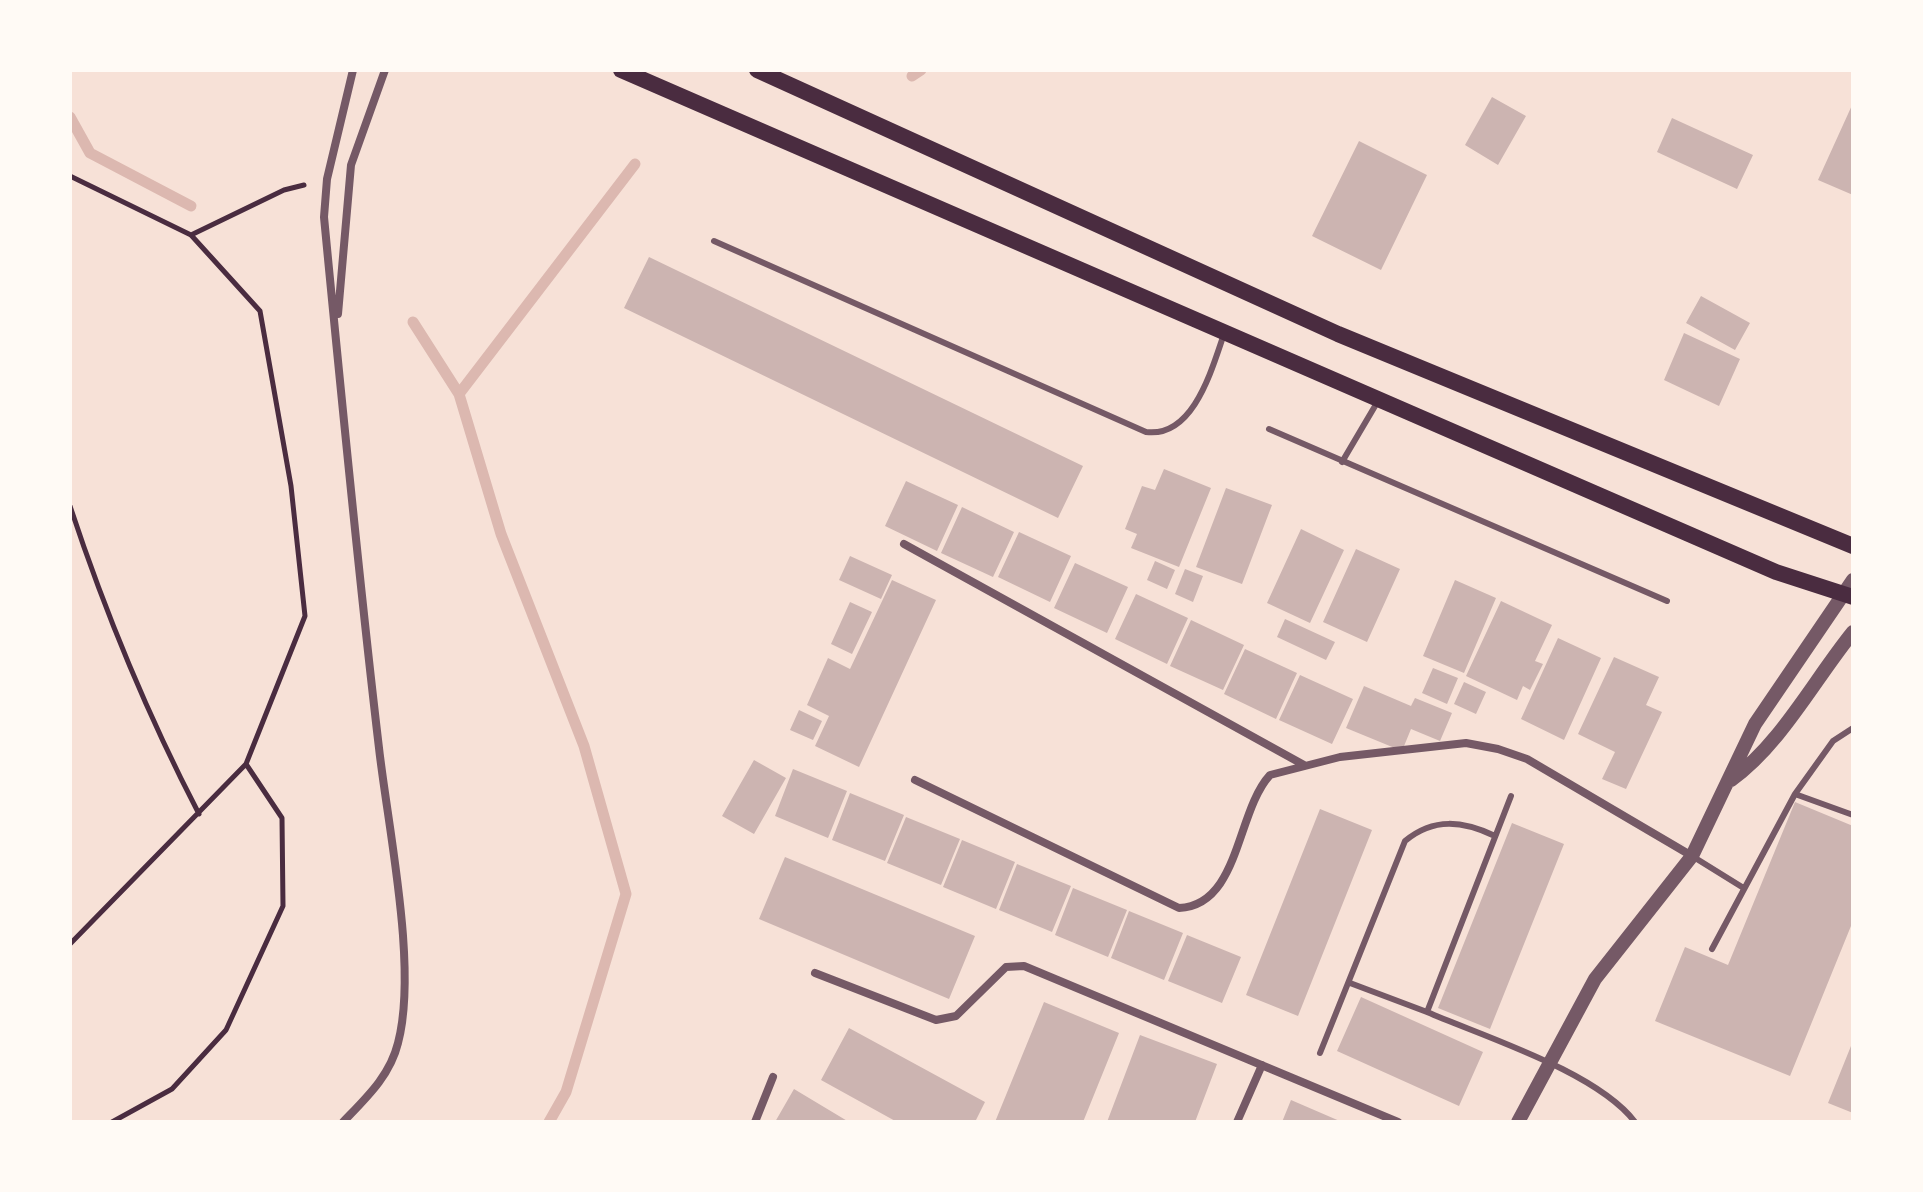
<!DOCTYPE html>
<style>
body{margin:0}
#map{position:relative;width:1923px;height:1192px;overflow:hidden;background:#f7e1d7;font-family:"Fira Sans",sans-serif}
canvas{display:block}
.frame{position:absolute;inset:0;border:72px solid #fffaf5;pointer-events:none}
</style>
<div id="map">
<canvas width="1923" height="1192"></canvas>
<div class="frame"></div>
</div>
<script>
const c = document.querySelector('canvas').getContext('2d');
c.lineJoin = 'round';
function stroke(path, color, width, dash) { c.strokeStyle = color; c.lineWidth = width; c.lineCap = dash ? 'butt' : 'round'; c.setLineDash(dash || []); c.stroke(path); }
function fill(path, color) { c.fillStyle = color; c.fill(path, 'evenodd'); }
const stream = new Path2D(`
 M912,76l9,-6
 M70,117l20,36 101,53
 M413,322l46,72 42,140 83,212 42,148 -60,198 -17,30
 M459,394l176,-230`);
const building = new Path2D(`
 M1492,97l34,19 -28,49 -33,-20z
 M1853,103v92l-35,-15z
 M1672,118l81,37 -16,34 -80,-37z
 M1359,141l68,34 -46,95 -69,-34z
 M649,257l434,209 -25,52 -434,-210z
 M1701,296l49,27 -15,27 -49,-27z
 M1684,333l56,26 -21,47 -55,-26z
 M1164,469l47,19 -32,79 -48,-19 6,-14 -12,-5 17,-43 13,4z
 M906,481l52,24 -21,46 -52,-25z
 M1226,488l46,17 -30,79 -46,-17z
 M962,507l52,25 -21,45 -52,-24z
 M1301,529l43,21 -34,73 -43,-20z
 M1019,532l52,24 -21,46 -52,-25z
 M1356,549l44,20 -33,73 -44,-20z
 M850,556l42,19 -11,24 -42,-19z
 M1155,561l20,9 -8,19 -20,-9z
 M1075,563l53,24 -21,46 -53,-25z
 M1185,569l18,7 -10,26 -18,-8z
 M892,580l44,20 -77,167 -44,-21 14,-30 -22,-11 21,-47 22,11z
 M1455,580l41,18 -32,75 -41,-17z
 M1136,594l52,24 -21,46 -52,-25z
 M1501,601l51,24 -17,36 8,3 -13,26 -7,-4 -6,14 -51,-24z
 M850,602l22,10 -20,42 -21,-10z
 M1285,619l50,23 -9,18 -49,-23z
 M1191,620l53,25 -21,45 -53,-24z
 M1558,638l43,20 -37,82 -43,-21z
 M1245,649l52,24 -21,46 -52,-25z
 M1614,657l45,20 -13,28 16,7 -36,77 -24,-10 13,-27 -37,-18z
 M1433,668l25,10 -11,26 -25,-11z
 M1300,675l53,24 -21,45 -53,-24z
 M1464,682l22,10 -10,22 -22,-10z
 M1364,686l47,20 4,-8 37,15 -12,28 -29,-12 -9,22 -56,-23z
 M799,710l23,11 -9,19 -23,-10z
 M754,760l32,18 -32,56 -32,-18z
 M793,769l54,22 -19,47 -53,-22z
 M850,793l54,22 -19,46 -53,-21z
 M1795,802l58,24v95l-63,155 -135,-55 30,-74 43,18z
 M1320,809l52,21 -74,186 -52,-21z
 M906,817l54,22 -19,46 -54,-22z
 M1512,823l52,21 -74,185 -52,-21z
 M962,840l53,22 -19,47 -53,-22z
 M785,857l190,79 -26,63 -190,-80z
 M1017,864l54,22 -19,46 -53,-22z
 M1073,888l54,22 -19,47 -53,-22z
 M1129,911l54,22 -19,47 -53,-22z
 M1187,935l54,22 -19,46 -54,-22z
 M1361,997l122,55 -24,54 -122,-55z
 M1044,1002l75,31 -36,89h-88z
 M849,1028l136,74 -10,20h-78l-76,-42z
 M1140,1035l77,29 -22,58h-88z
 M1853,1041v72l-25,-10z
 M794,1089l55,33h-74z
 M1291,1100l51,22h-60z`);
const path = new Path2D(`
 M70,176l121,59 93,-45 20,-5
 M70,506c35,106 77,208 129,308
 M70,944l176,-180 59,-148 -14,-130 -31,-175 -69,-76
 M112,1122l60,-33 54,-59 57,-124 -1,-88 -36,-54`);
const service = new Path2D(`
 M714,241l432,191c48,6 66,-64 78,-98
 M1269,429l398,172
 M1342,462l36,-61
 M1795,794l38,-53 20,-13
 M1511,796l-84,216c58,25 170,60 208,110
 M1692,856l50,31
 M1712,949l83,-155 58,21
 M1350,983l77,29
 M1320,1053l85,-212c29,-24 58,-20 90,-5`);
const minor = new Path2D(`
 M338,314l13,-149 34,-95
 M904,544l400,221
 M915,780l264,128c61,-3 57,-96 91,-133l70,-18 126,-14 32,6 29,10 165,97
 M815,973l121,47 20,-4 50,-49 18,-1 374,156
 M343,1122c23,-24 47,-46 55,-79 20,-75 -10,-215 -19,-295 -21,-177 -38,-354 -55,-531l3,-38 26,-109
 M755,1122l18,-45
 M1237,1122l25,-57`);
const tertiary = new Path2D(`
 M1731,780c50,-36 83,-100 122,-148
 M1518,1122l77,-143 97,-123 63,-132 98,-144`);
const secondary = new Path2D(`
 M621,70l1155,502 77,25
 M757,70l581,264 515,212`);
stroke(stream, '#dcb8b0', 11);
fill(building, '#ccb4b1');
stroke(path, '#4a2c40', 5);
stroke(service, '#755966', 6);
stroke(minor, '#755966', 8);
stroke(tertiary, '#755966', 14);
stroke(secondary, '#4a2c40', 16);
</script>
